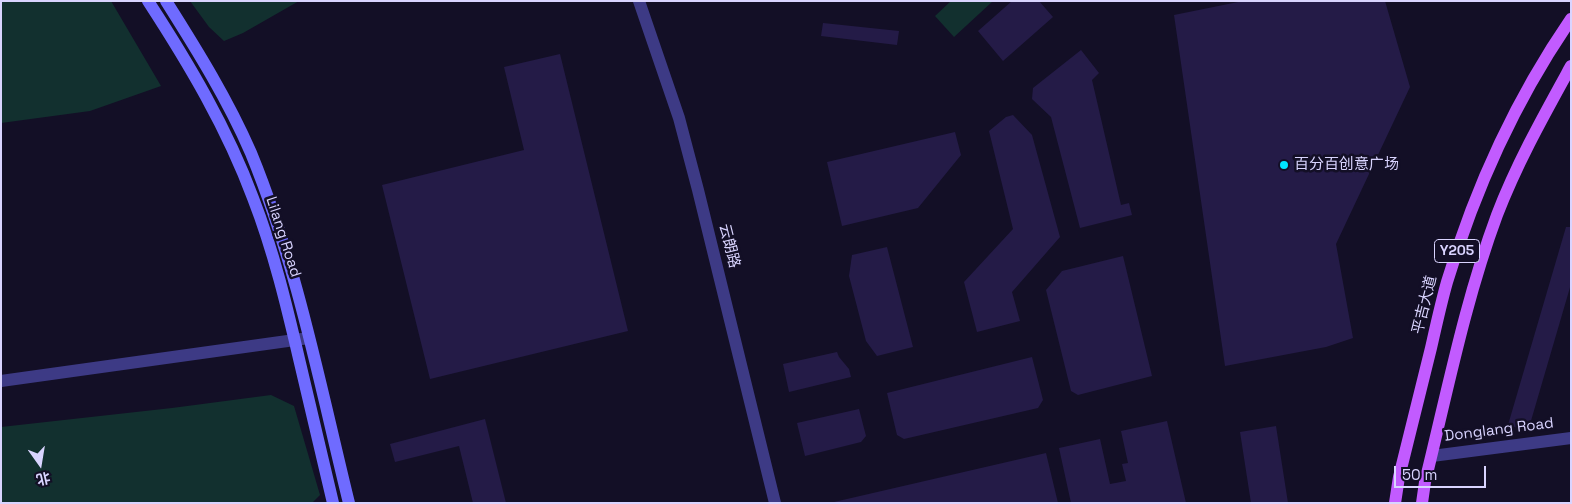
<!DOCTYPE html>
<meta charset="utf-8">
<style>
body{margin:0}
#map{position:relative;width:1572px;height:504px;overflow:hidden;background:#130f26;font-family:"Space Grotesk","Noto Sans SC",sans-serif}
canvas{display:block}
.frame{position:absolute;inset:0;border:2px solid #d9d4ff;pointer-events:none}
.north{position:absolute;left:15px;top:439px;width:50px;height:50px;-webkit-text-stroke:4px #130f26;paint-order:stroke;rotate:167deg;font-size:14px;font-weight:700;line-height:20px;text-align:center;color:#d9d4ff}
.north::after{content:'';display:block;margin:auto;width:18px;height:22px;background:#d9d4ff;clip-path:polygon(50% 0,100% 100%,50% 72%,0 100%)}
.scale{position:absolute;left:1394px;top:466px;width:92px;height:22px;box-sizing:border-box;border:2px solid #d9d4ff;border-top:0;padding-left:6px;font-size:15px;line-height:18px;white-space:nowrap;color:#d9d4ff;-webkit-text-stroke:4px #130f26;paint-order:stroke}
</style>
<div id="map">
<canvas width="1572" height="504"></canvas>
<div class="frame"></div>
<div class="north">北</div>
<div class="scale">50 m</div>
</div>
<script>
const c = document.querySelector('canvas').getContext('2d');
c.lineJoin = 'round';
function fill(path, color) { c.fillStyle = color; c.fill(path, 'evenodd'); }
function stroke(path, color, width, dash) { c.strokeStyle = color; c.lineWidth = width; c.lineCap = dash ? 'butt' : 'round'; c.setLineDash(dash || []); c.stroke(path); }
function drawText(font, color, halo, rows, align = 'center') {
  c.font = font + ' "Space Grotesk","Noto Sans SC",sans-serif'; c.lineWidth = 5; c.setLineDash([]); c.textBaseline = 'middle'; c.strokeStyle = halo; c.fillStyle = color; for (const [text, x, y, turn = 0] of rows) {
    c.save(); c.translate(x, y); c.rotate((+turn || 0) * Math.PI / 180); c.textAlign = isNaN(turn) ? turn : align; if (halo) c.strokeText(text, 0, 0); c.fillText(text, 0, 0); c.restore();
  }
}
const green = new Path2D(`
 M1,1h110l50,85 -71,25 -89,12z
 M190,1h109l-56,32 -19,8 -15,-14z
 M951,1h42l-39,36 -19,-21z
 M271,395l23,11 26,89 -8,8h-311v-76l171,-19z`);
const building = new Path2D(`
 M1012,1h27l14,16 -50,44 -25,-30z
 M1243,1h142l25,86 -74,157 17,94 -27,9 -101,19 -51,-351z
 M823,23l76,8 -2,14 -76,-9z
 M1081,50l18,23 -7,7 29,125 8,-2 3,12 -52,13 -29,-111 -19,-18 1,-11z
 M560,54l68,277 -198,48 -48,-194 142,-35 -20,-83z
 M1013,115l19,20 28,102 -48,55 8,29 -43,11 -13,-50 49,-53 -24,-98 17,-14z
 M955,132l6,23 -43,53 -76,18 -15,-64z
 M1566,227h5v57l-43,147 -20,-6z
 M887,247l26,100 -36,9 -11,-15 -17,-65 3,-21z
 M1123,256l29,120 -74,19 -7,-4 -25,-101 16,-19z
 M837,352l2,5 10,12 2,8 -62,15 -6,-28z
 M1032,357l11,43 -5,8 -134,31 -7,-4 -10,-42z
 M859,409l7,27 -5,6 -56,14 -8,-33z
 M485,419l21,84h-33l-14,-57 -64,16 -5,-18z
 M1167,421l19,82h-115l-12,-55 41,-9 10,45 16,-3 -4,-17 6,-1 -7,-32z
 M1276,426l12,77h-37l-11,-71z
 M1046,453l12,50h-224v-1z`);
const street = new Path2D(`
 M639,1l40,117 19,72 77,313
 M1,381l308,-43
 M1432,456l139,-18`);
const secondary = new Path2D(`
 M148,1c41,63 79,127 105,197 21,54 34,109 47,165 11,46 22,93 33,140
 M166,1c31,49 62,99 85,152 46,112 69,232 98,350`);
const primary = new Path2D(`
 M1395,503l4,-26c11,-43 21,-86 32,-129 5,-22 10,-45 16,-66 28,-93 69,-183 124,-263
 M1422,503l3,-21c22,-89 40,-181 72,-267 20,-52 47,-100 74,-149`);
const markers = [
 [1284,165,5,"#00e5ff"]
];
const shields = [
 [1457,251,45]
];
const shieldNames = [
 ["Y205",1457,251]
];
const poiNames = [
 ["百分百创意广场",1294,165]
];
const streetNames = [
 ["Lilang Road",283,237,72],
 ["云朗路",729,246,76],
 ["平吉大道",1425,305,-76],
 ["Donglang Road",1499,430,-7]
];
fill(green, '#12302f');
fill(building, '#241b47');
stroke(street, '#3d3a85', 12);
stroke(secondary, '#6f6bff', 12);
stroke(primary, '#c25bff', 12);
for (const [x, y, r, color] of markers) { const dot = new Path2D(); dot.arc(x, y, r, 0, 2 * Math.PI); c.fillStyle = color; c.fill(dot); stroke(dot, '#130f26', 2); }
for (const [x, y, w] of shields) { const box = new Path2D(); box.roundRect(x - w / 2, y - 11.5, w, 23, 4); c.fillStyle = '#130f26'; c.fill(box); stroke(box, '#d9d4ff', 1); }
drawText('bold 14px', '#d9d4ff', null, shieldNames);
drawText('15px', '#d9d4ff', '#130f26', poiNames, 'left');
drawText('15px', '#d9d4ff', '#130f26', streetNames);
</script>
